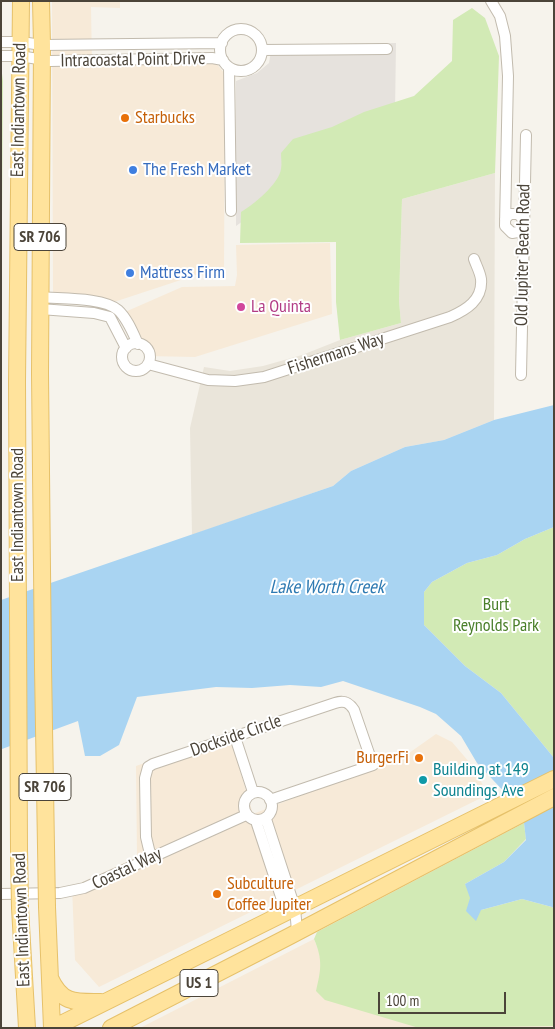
<!DOCTYPE html>
<style>
body{margin:0}
#map{position:relative;width:555px;height:1029px;overflow:hidden;background:#f6f3ec;font-family:"PT Sans Narrow",sans-serif}
canvas{display:block}
.frame{position:absolute;inset:0;border:2px solid #4b4439;pointer-events:none}
.scale{position:absolute;left:378px;top:992px;width:128px;height:22px;box-sizing:border-box;border:2px solid #4b4439;border-top:0;padding-left:6px;font-size:15px;line-height:18px;white-space:nowrap;color:#4b4439;-webkit-text-stroke:4px #fff;paint-order:stroke}
</style>
<div id="map">
<canvas width="555" height="1029"></canvas>
<div class="frame"></div>
<div class="scale">100 m</div>
</div>
<script>
const c = document.querySelector('canvas').getContext('2d');
c.lineJoin = 'round';
function fill(path, color) { c.fillStyle = color; c.fill(path, 'evenodd'); }
function stroke(path, color, width, dash) { c.strokeStyle = color; c.lineWidth = width; c.lineCap = dash ? 'butt' : 'round'; c.setLineDash(dash || []); c.stroke(path); }
function drawText(font, color, halo, rows, align = 'center') {
  c.font = font + ' "PT Sans Narrow",sans-serif'; c.lineWidth = 4; c.setLineDash([]); c.textBaseline = 'middle'; c.strokeStyle = halo; c.fillStyle = color; for (const [text, x, y, turn = 0] of rows) {
    c.save(); c.translate(x, y); c.rotate((+turn || 0) * Math.PI / 180); c.textAlign = isNaN(turn) ? turn : align; if (halo) c.strokeText(text, 0, 0); c.fillText(text, 0, 0); c.restore();
  }
}
const residential = new Path2D(`
 M495,173l-1,247 -50,20 -39,7 -54,24 -18,15 -141,49 -2,-107 14,-61 26,4 33,-5 39,-11 38,-15 61,-17 -2,-22 3,-102z`);
const commercial = new Path2D(`
 M52,1h68v7l-29,-1 1,58 123,-3 10,12 -1,199 -28,2 -85,28 -58,-10z
 M330,243l2,71 -137,43 -49,-1 -21,-44 57,-25 53,-1 2,-11 -1,-30z
 M229,733l24,81 156,-61 27,-19 16,8 24,28 11,25 -388,192 -24,-27 -3,-73 65,-30 -1,-91z
 M314,939l5,13 3,16 -5,23 237,34v3h-414z`);
const industrial = new Path2D(`
 M396,43l-1,70 -159,113v-145l21,-8 12,-10 3,-18z`);
const green = new Path2D(`
 M472,8l13,10 14,38 -4,117 -93,26 -3,102 2,22 -61,17 -4,-38v-60l-96,1 1,-31c12,-7 38,-28 40,-43 1,-5 0,-11 0,-16l12,-14 39,-12 32,-15 50,-16 38,-35 1,-41z
 M1,66l2,15 -2,272z
 M554,527v231l-53,-65 -36,-27 -41,-41v-33l8,-10 35,-19 30,-8 28,-16z
 M524,823l2,16 -22,23 -39,22 16,26 41,-11 30,8 2,2v117l-135,2 -94,-28 -9,-9c5,-21 7,-31 -2,-52l3,-7z`);
const water = new Path2D(`
 M554,405v122l-29,12 -28,16 -30,8 -35,19 -8,10v33l41,41 36,27 53,65v151l-2,-2 -30,-8 -41,11 -5,11 -10,-10 4,-13 -5,-14 39,-22 22,-22 -2,-17 -15,-26 -32,-34 -16,-27 -25,-22 -16,-7 -77,-26 -22,6 -31,-2 -38,3 -36,-1 -79,10 -18,48 -19,11h-15l-7,-35 -76,28 -1,42v-191l332,-114 18,-15 54,-24 39,-7 50,-20z`);
const minor = new Path2D(`
 M491,1l9,15 5,20 3,40 -3,150 7,7 6,-1 4,-4 1,-9 -5,-5h-8l-5,5
 M220 50a21 21 0 1 1 42 0a21 21 0 1 1-42 0Z
 M1,42h20l21,3 180,-2
 M262,50l125,-1
 M1,56h19l30,5 162,-3 11,2
 M229,67l2,144
 M40,297c20,2 63,0 78,13 9,8 15,23 20,34
 M40,309l54,4 16,4 16,31
 M122 357a14 14 0 1 1 28 0a14 14 0 1 1-28 0Z
 M148,364l60,16 27,1 29,-4 186,-60c16,-7 33,-17 31,-38 -1,-7 -5,-14 -7,-20
 M521,375l5,-240
 M235,737l18,55
 M244 806a14 14 0 1 1 28 0a14 14 0 1 1-28 0Z
 M266,819l29,89 2,23
 M256,821l30,91
 M151,858l-5,-21 -1,-59 3,-11 5,-3 182,-61c9,-3 14,-1 19,7l19,55 -103,35
 M1,894l59,-1 24,-5 162,-73`);
const primary = new Path2D(`
 M41,1l1,44 -2,328 3,294
 M19,850l-2,-469 4,-380
 M47,907l5,121
 M20,908l7,120
 M50,978c12,26 25,24 51,24
 M53,1028l501,-249
 M111,1028l177,-91 266,-140`);
const primaryBridge = new Path2D(`
 M43,667l4,240
 M19,850l1,58`);
const markers = [
 [125,118,5,"#e8710a"],
 [133,170,5,"#3f7fe0"],
 [130,273,5,"#3f7fe0"],
 [241,307,5,"#d1479c"],
 [419,758,5,"#e8710a"],
 [423,780,5,"#0f9aa8"],
 [217,894,5,"#e8710a"]
];
const shields = [
 [40,237,52],
 [45,787,52],
 [199,983,38]
];
const shieldNames = [
 ["SR 706",40,237],
 ["SR 706",45,787],
 ["US 1",199,983]
];
const streetNames = [
 ["Intracoastal Point Drive",133,60,-1],
 ["East Indiantown Road",19,110,-89],
 ["Old Jupiter Beach Road",523,255,-89],
 ["Fishermans Way",336,354,-18],
 ["East Indiantown Road",18,515,-90],
 ["Dockside Circle",236,736,-19],
 ["Coastal Way",127,869,-25],
 ["East Indiantown Road",22,920,-92]
];
const foodNames = [
 ["Starbucks",135,118],
 ["BurgerFi",409,758,"right"],
 ["Subculture",227,884],
 ["Coffee Jupiter",227,905]
];
const shopNames = [
 ["The Fresh Market",143,170],
 ["Mattress Firm",140,273]
];
const hotelNames = [
 ["La Quinta",251,307]
];
const parkNames = [
 ["Burt",496,605],
 ["Reynolds Park",496,626]
];
const cultureNames = [
 ["Building at 149",433,770],
 ["Soundings Ave",433,791]
];
const waterNames = [
 ["Lake Worth Creek",327,588]
];
fill(residential, '#eae5da');
fill(commercial, '#f7ead8');
fill(industrial, '#e6e2dd');
fill(green, '#d2eab5');
fill(water, '#a9d4f2');
stroke(minor, '#c2bbae', 12);
stroke(primary, '#e6c16a', 18);
stroke(minor, '#fff', 10);
stroke(primary, '#ffe39c', 16);
stroke(primaryBridge, '#e6c16a', 18, []);
stroke(primaryBridge, '#ffe39c', 16);
for (const [x, y, r, color] of markers) { const dot = new Path2D(); dot.arc(x, y, r, 0, 2 * Math.PI); c.fillStyle = color; c.fill(dot); stroke(dot, '#fff', 2); }
for (const [x, y, w] of shields) { const box = new Path2D(); box.roundRect(x - w / 2, y - 13.5, w, 27, 4); c.fillStyle = '#fff'; c.fill(box); stroke(box, '#4b4439', 1); }
drawText('bold 16px', '#4b4439', null, shieldNames);
drawText('18px', '#4b4439', '#fff', streetNames);
drawText('18px', '#c56008', '#fff', foodNames, 'left');
drawText('18px', '#366cbe', '#fff', shopNames, 'left');
drawText('18px', '#b23c85', '#fff', hotelNames, 'left');
drawText('18px', '#4a7f2a', '#fff', parkNames);
drawText('18px', '#0d838f', '#fff', cultureNames, 'left');
drawText('italic 19px', '#2e7ab2', '#fff', waterNames);
</script>
